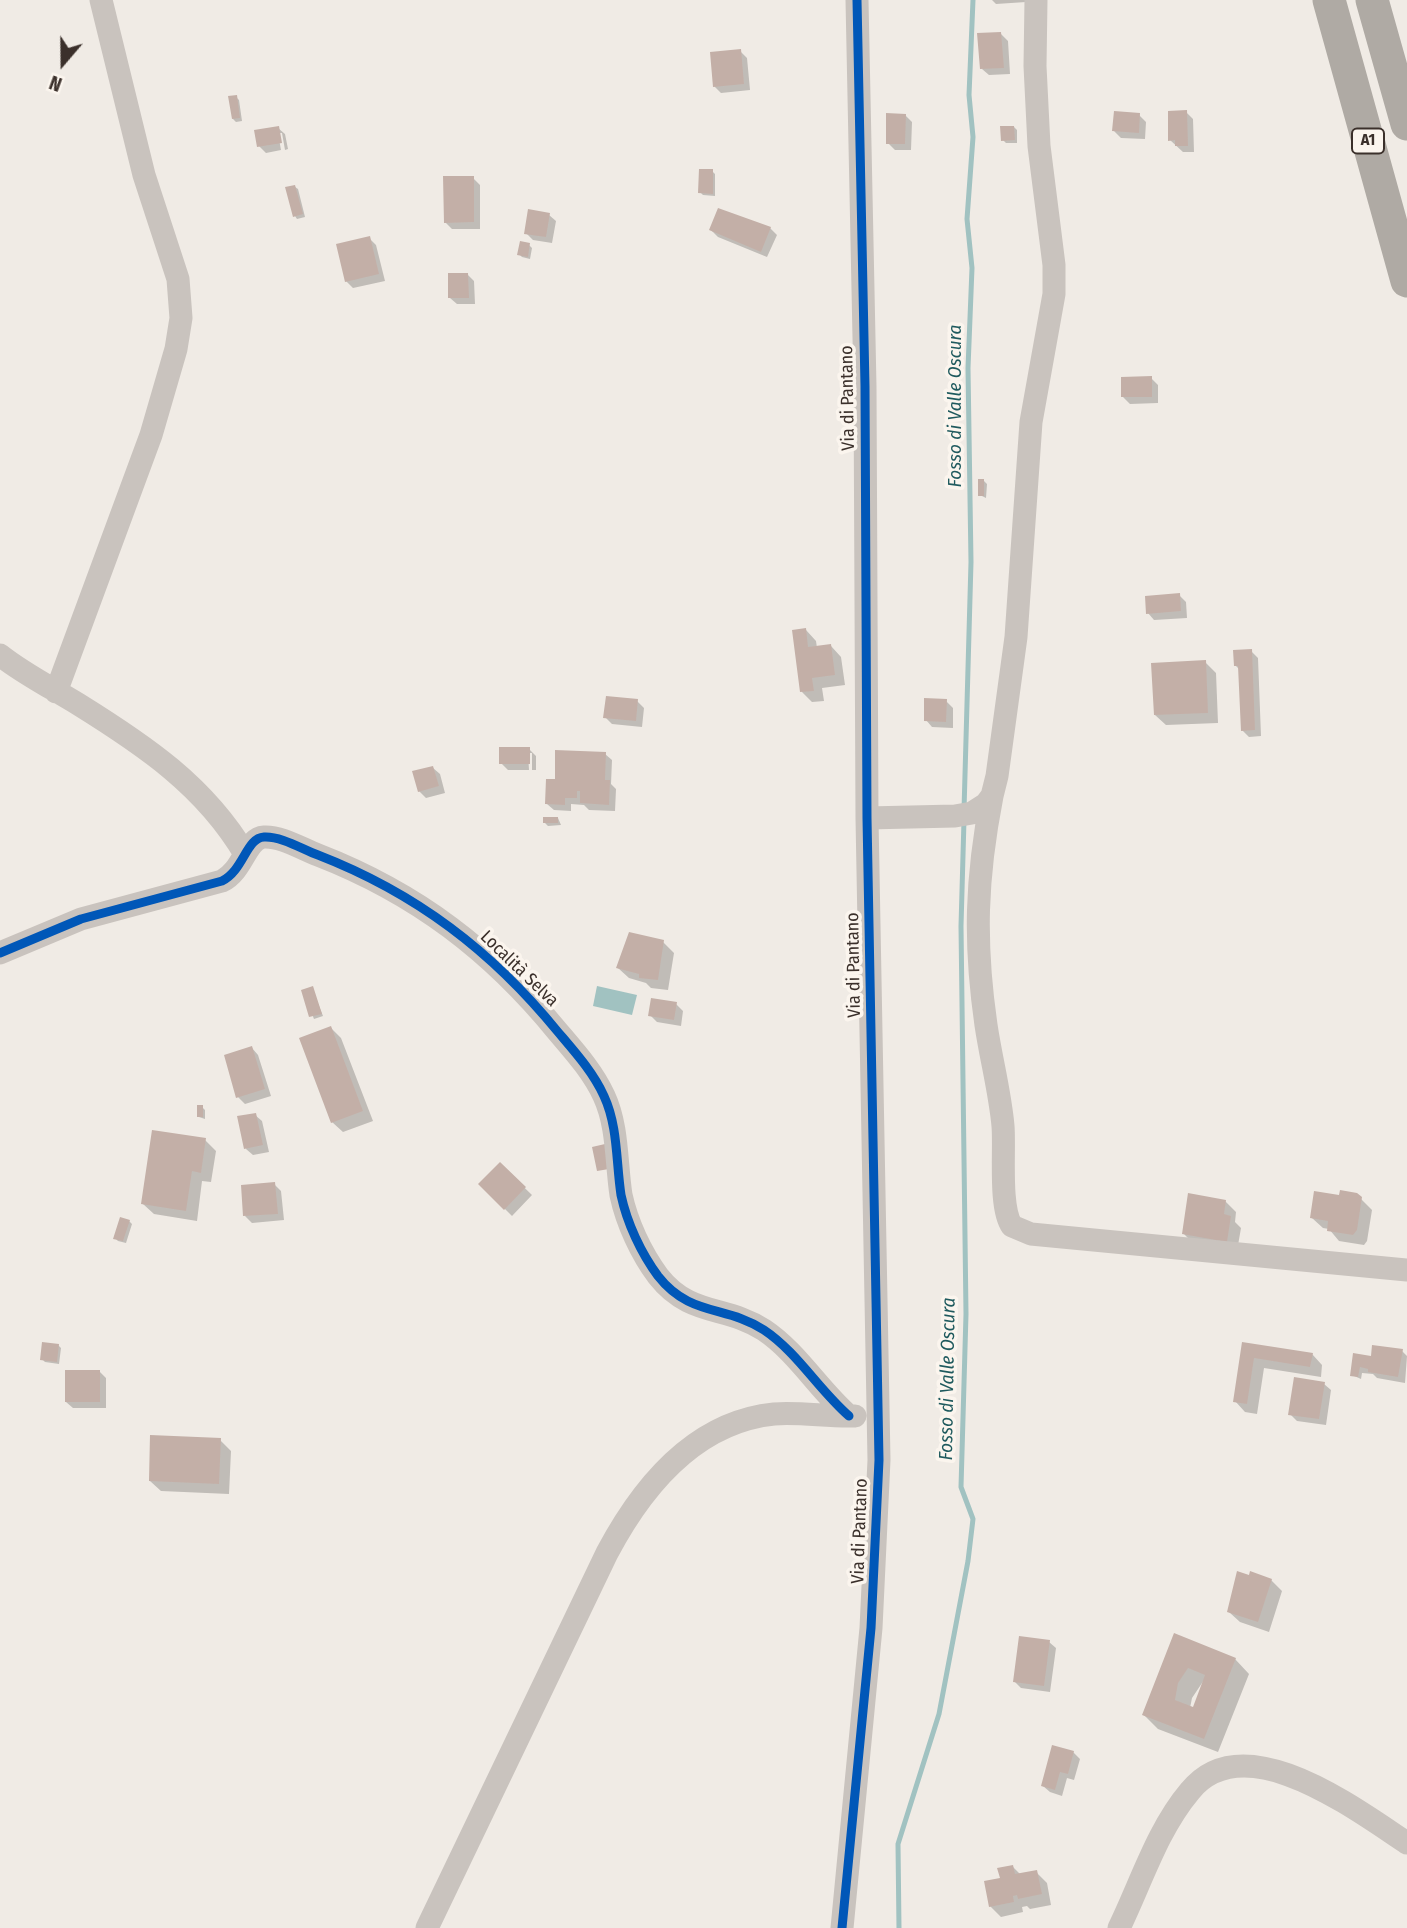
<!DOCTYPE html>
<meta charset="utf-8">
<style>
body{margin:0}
#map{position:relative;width:1407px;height:1928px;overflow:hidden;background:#f0ebe5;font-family:"Fira Sans Condensed",sans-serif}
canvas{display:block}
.north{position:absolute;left:28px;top:28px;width:70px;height:70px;-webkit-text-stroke:5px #fbf5ee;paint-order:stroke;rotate:200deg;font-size:19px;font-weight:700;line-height:28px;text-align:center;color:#3b302b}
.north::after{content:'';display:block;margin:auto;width:24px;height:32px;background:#3b302b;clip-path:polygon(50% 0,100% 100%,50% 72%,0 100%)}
</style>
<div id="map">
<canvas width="1407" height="1928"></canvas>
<div class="north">N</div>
</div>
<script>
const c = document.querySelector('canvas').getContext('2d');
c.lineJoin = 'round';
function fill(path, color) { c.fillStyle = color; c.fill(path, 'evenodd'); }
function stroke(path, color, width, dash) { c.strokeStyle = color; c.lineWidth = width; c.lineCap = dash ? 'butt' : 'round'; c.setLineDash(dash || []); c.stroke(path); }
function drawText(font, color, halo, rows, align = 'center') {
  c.font = font + ' "Fira Sans Condensed",sans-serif'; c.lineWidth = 7; c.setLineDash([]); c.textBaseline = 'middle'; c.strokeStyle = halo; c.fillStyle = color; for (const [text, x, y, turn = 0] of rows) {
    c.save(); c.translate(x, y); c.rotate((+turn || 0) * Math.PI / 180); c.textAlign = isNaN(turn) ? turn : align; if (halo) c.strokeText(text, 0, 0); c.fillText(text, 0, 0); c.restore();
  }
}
const water = new Path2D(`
 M597,986l40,9 -5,20 -39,-9z`);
const shadow = new Path2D(`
 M992,0h34v2l-30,2z
 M1001,34l7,7 2,33 -21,1 -7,-6z
 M740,51l7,7 3,32 -29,3 -7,-7z
 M236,97l3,3 3,21 -6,1 -3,-3z
 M1186,112l7,7 1,33h-11l-13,-12z
 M905,115l7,7 -1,28h-16l-7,-7z
 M1139,115l7,7 -1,17 -24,-1 -7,-7z
 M1014,127l3,3v13h-11l-3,-3z
 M278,128l7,6 3,15 -3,1 -3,-17h-4l3,17 -15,3 -7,-7z
 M712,171l3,3v22l-12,-1 -3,-3z
 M473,178l7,7v44h-28l-7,-7z
 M295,187l3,2 7,28 -8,2 -2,-3z
 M549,215l7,6 -4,22 -19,-3 -7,-7z
 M770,228l7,7 -10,22 -49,-20 -7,-7z
 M369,238l7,7 9,36 -32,7 -7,-7z
 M529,245l3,3 -2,11 -8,-2 -3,-3z
 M467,274l7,7 1,23h-18l-7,-6z
 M1151,378l7,7v18l-28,1 -7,-7z
 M984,481l3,3 -1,14 -6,-3z
 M1179,595l7,7 1,16 -33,2 -6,-7z
 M806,630l10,11 1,7 14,-2 10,11 4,28 -23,3 2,13 -12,1 -10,-10z
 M1251,651l7,7 3,78 -12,1 -7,-7 -2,-60 -5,-5z
 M1205,662l11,11 2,50 -52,2 -11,-10z
 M637,701l7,7 -2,19 -30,-3 -7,-7z
 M946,701l7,7v20l-21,-1 -6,-7z
 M529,749l7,7v14h-4v-17h-4l1,17h-21l-7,-7z
 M605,754l7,6 -1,24 5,5 -1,22 -26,-1 -5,-5 -13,-1v7l-17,-1 -7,-6 9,-24z
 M433,768l7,6 5,19 -19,5 -7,-7z
 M558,818l3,7 -13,1 -3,-3z
 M663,942l11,11 -6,37 -17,-2 -5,-5 -17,-5 -11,-10z
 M312,988l11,28 -9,3 -11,-28z
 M676,1004l7,7 -2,15 -24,-4 -7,-7z
 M331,1028l10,10 32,83 -30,11 -11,-10z
 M252,1048l6,7 13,41 -26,8 -7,-7z
 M202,1107l3,3v9l-6,-2z
 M255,1115l7,6 7,31 -16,3 -7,-6z
 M205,1140l11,11 -5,31 -9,-1 -5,40 -43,-7 -11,-10z
 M500,1164l32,31 -20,21 -32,-32z
 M274,1184l7,7 3,29 -32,3 -7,-7z
 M1356,1194l16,16 -5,31 -3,4 -25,-4 -10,-12 -6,-1 -11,-10 28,-21z
 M1225,1201l11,11 -1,10 6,6 -4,23 -43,-7 -10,-10z
 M129,1221l3,3 -6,19 -8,-2 -3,-3z
 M1243,1344l69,10 10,11 -1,12 -57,-9 -7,46 -12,-2 -10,-11z
 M58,1345l3,3 -2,16 -14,-2 -3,-3z
 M1402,1351l5,5 -2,27 -28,-5 -4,-4 -11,-1 -1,6 -9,-4 3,-20 17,3z
 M99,1371l7,7v30h-33l-7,-6z
 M1324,1384l7,6 -5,35 -29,-4 -7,-7z
 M220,1440l11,11 -2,43 -68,-3 -11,-10z
 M1271,1580l11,11 -13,41 -29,-10 -11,-10z
 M1175,1636l60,23 14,15 -31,78 -60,-23 -14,-14zM1204,1680l-10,29 -4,-1 2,-10z
 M1049,1642l7,6 -6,44 -29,-4 -7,-7z
 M1073,1752l7,7 -6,21 -7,-2 -5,18 -12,-4 -7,-6z
 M1012,1866l9,9 15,-3 11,11 4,22 -21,4 -3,-3 -5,1 1,5 -22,5 -11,-11z`);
const stream = new Path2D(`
 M964,810l7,-248 -3,-194 4,-100 -5,-49 6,-82 -4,-42 4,-95
 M899,1928l-1,-84 41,-130 29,-153 5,-42 -12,-32 5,-173 -5,-388 3,-106`);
const building = new Path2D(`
 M1001,32l3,36 -24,1 -3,-36z
 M741,49l3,35 -31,3 -3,-35z
 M237,95l3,23 -8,1 -4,-23z
 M1187,110l1,36h-13v-6l-7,1v-30z
 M1114,111l26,2 -1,20 -27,-2z
 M886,113l20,1 -1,30h-19z
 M279,126l3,17 -25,4 -3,-17z
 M1000,126h14l1,14 -14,1z
 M699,169h14v25l-15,-1z
 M443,176h31v46l-30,1z
 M295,185l8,29 -10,3 -8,-30z
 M718,208l53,19 -10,25 -52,-22z
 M528,209l22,4 -4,24 -22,-3z
 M370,236l9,38 -34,8 -9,-38z
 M520,241l10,2 -2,14 -11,-2z
 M448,273h20l1,25h-21z
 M1152,376v21h-31v-20z
 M978,479h6v17h-6z
 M1180,593l1,18 -35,3 -1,-18z
 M806,628l2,19 23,-3 4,31 -23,3 2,13 -14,1 -8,-62z
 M1252,649l3,81 -14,1 -3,-65h-4l-1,-16z
 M1206,660l2,53 -54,2 -3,-52z
 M606,696l32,3 -2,22 -33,-3z
 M924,698l23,1 -1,23 -22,-1z
 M499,747h31v17h-31z
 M555,750l51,2 -1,28h5l-1,25 -29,-2v-12h-3v7h-12v7l-20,-1 1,-25h9z
 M433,766l6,20 -21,6 -6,-21z
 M543,817h15v6h-15z
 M629,932l35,8 -6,40 -19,-2v-4l-23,-6z
 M313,986l9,28 -13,3 -8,-27z
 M651,998l26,4 -3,18 -26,-4z
 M331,1026l32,85 -32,12 -32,-85z
 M252,1046l13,43 -29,9 -12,-43z
 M197,1105h6v12h-6z
 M256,1113l7,32 -19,4 -7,-33z
 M152,1130l54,8 -5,35 -9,-2 -6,40 -45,-7z
 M605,1144l4,25 -12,2 -5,-24z
 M500,1162l26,25 -22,23 -26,-26z
 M275,1182l3,32 -35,2 -2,-31z
 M1340,1190l17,3 5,4 -5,33 -4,5 -26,-4 1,-10 -18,-3 4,-27 25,4z
 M1188,1193l38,7 -2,14 7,2 -4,26 -45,-8z
 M120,1217l10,3 -7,21 -10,-2z
 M42,1342l17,2 -2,18 -17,-2z
 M1242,1342l71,11 -3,14 -56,-9 -7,46 -14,-2z
 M1372,1345l31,4 -5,28 -30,-5v-3l-8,-2 -2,10 -8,-1 3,-23 18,3z
 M65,1370h35v32h-35z
 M1294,1377l31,5 -6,37 -31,-4z
 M150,1435l71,3 -2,46 -70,-3z
 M1237,1571l12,4 1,-4 22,8 -14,43 -31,-10z
 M1174,1633l62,25 -32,81 -62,-24zM1188,1668l17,7 -12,32 -18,-7 3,-17z
 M1019,1636l31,4 -6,46 -31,-4z
 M1052,1745l22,6 -6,23 -8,-2 -5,18 -14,-4z
 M1013,1865l2,9 22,-4 5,24 -24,5 -1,-4 -4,1 1,6 -25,5 -5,-26 16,-3 -3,-10z`);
const minor = new Path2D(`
 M0,655c24,19 52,33 78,49 66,41 127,82 167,150
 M56,692l95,-257 25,-86 5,-31 -3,-39 -34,-104 -43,-175
 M992,796c-16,82 -18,146 -6,229 5,34 14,67 17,101 2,24 -4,82 9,100l19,8 376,36
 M867,818l88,-2 17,-3 14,-9 6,-8 5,-20 19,-139 15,-215 23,-128v-29l-15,-119 -4,-80 1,-66
 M0,953l81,-34 141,-38c22,-11 24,-43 42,-44 17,-1 38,12 54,18 98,38 174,96 240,177 17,20 35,40 46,64 14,30 12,66 17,99 6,28 20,58 37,81 32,41 68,29 106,54 33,22 55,60 85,86
 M427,1928l180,-375c35,-66 88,-131 167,-139 27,-2 54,3 81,2
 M842,1928l29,-300 8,-168 -12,-642 -2,-432 -8,-386
 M1119,1928c22,-45 38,-98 71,-137 54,-67 165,18 217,52`);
const highway = new Path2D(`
 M1329,0l78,281
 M1372,0l35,124`);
const cycleway = new Path2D(`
 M0,953l81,-34 141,-38c22,-11 24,-43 42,-44 17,-1 38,12 54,18 98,38 174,96 240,177 17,20 35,40 46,64 14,30 12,66 17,99 6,28 20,58 37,81 32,41 68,29 106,54 33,22 55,60 85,86
 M842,1928l29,-300 8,-168 -12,-642 -2,-432 -8,-386`);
const shields = [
 [1368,141,32]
];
const shieldNames = [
 ["A1",1368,141]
];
const streetNames = [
 ["Via di Pantano",848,398,-91],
 ["Via di Pantano",854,965,-91],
 ["Località Selva",519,969,44],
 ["Via di Pantano",860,1531,-88]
];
const waterNames = [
 ["Fosso di Valle Oscura",956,406,-90],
 ["Fosso di Valle Oscura",948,1379,-89]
];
fill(water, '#a1c2c1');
fill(shadow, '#0003');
stroke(stream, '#a1c2c1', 5);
fill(building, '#c3afa7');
stroke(minor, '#c9c3be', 23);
stroke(highway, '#afaaa4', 33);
stroke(cycleway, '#0057b8', 9);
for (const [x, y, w] of shields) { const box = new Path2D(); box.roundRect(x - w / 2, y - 12.5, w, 25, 5); c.fillStyle = '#fbf5ee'; c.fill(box); stroke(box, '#3b302b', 2); }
drawText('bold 16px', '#3b302b', null, shieldNames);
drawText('18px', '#3b302b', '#fbf5ee', streetNames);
drawText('italic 19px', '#1f5a5e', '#fbf5ee', waterNames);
</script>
